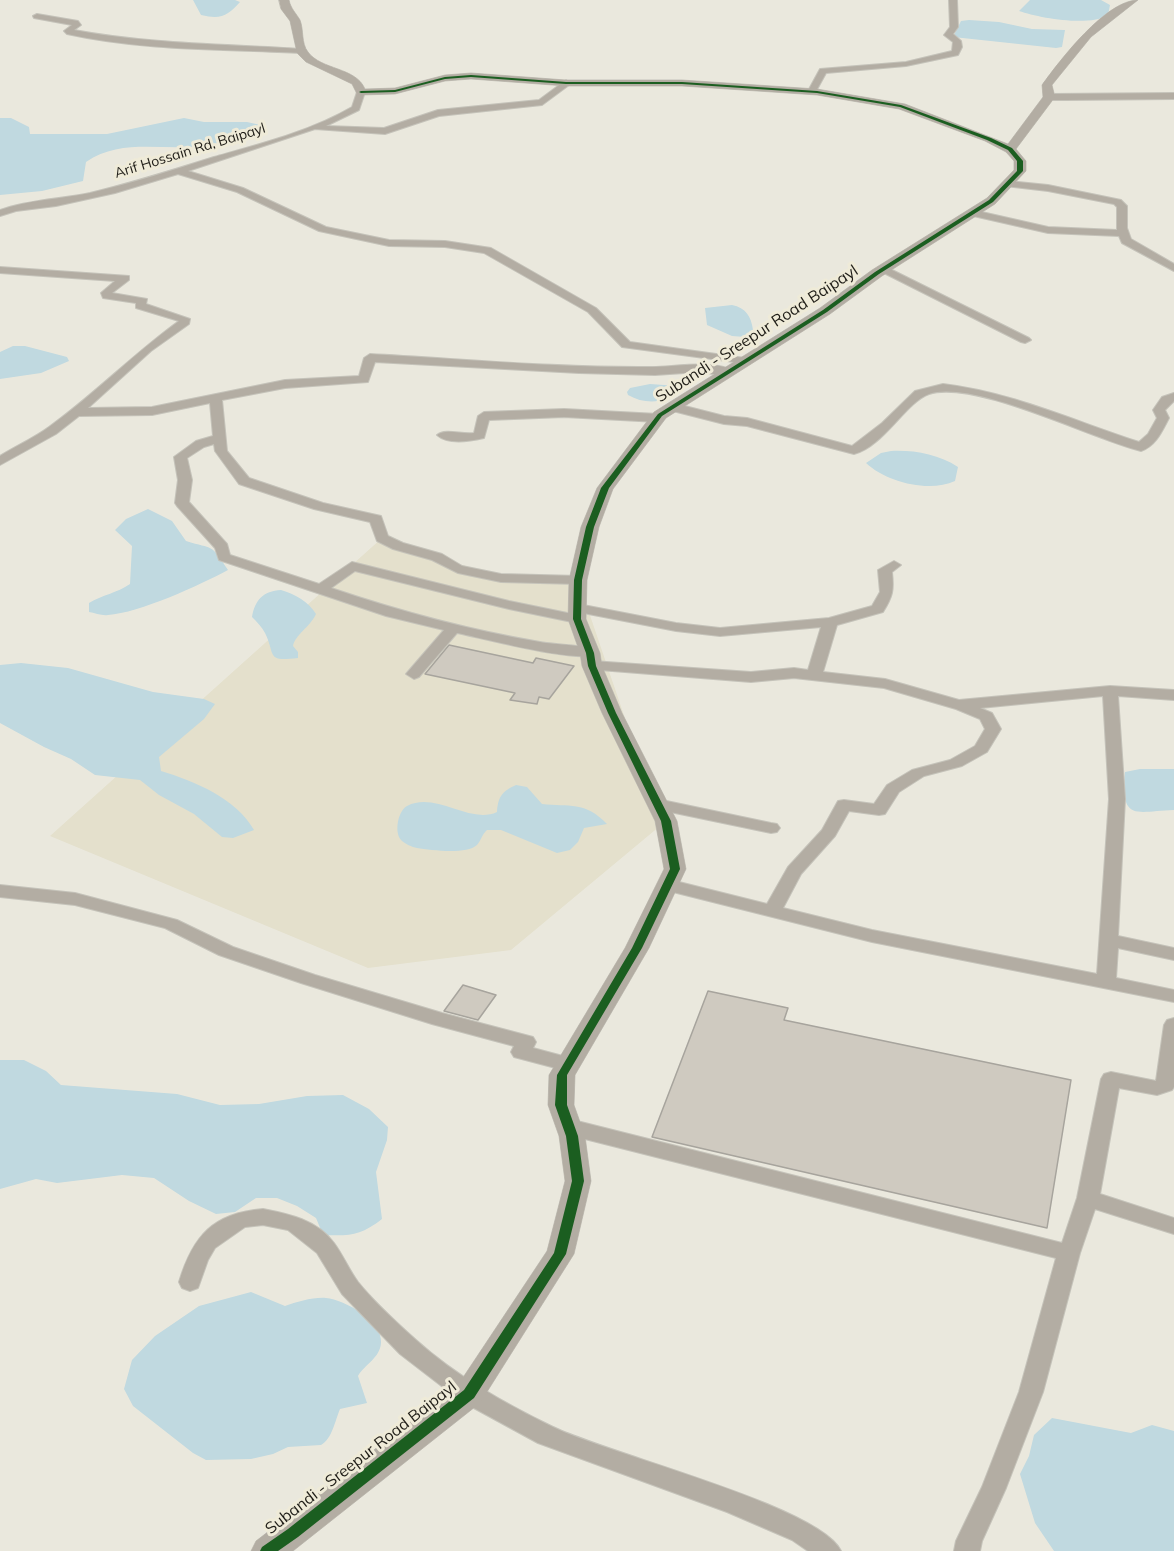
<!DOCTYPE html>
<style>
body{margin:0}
canvas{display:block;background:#eae8dd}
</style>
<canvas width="1174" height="1551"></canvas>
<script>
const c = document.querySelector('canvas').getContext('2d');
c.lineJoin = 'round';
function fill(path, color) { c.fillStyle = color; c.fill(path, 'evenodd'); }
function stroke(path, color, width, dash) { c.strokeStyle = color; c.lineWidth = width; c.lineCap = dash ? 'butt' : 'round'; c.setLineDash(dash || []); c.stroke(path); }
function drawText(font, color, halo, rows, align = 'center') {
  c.font = font + ' Mulish,sans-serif'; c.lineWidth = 6; c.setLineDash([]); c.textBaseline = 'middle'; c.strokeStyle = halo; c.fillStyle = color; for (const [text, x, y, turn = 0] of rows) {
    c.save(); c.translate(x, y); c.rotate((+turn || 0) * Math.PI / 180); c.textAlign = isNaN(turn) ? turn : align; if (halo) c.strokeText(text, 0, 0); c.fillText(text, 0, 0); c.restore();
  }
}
const built = new Path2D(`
 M382,538l119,40 77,2 69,203 19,38 -155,129 -143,18 -318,-132z`);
const water = new Path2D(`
 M193,0h42l5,2c-12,13 -18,18 -39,13z
 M1030,0h71l9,5 -2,10c-18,12 -69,3 -89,-4z
 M969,20l30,2 33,7 33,1 -3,17 -6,1 -103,-11 8,-16z
 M0,118h11l18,9 1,7h77l77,-16 20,4h43l18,4 -6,6c-22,7 -45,13 -69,15 -35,2 -72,-7 -104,15l-3,19 -41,10 -42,4z
 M732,305c14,3 19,11 21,25l-8,7 -13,-1 -25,-11 -2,-17z
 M13,346h12l42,11 2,4 -28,12 -41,6v-27z
 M650,384l28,2 3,6c-16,11 -36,13 -53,3l-1,-3 3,-4z
 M891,451c23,-1 47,3 67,16l-3,14c-26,12 -69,1 -89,-18l15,-10z
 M148,509l24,12 14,20c28,9 24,1 42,29 -28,15 -89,43 -120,45 -6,1 -13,-2 -19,-3v-9c13,-8 28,-10 41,-19l2,-38 -17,-16 11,-11z
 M281,590c14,4 28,12 35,24 -6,13 -21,21 -23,32l5,6v6c-33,4 -22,-3 -33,-25 -3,-6 -8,-11 -13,-16 3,-17 11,-26 29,-27z
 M21,663l47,5 85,24 51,7 11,5 -11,15 -45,38 2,14c33,10 75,27 93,59l-21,8 -11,-1 -28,-23 -35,-19 -19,-15 -45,-5 -24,-16 -27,-12 -44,-24v-58z
 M1140,769h34v41c-37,1 -54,13 -49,-38z
 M516,785l11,2 15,17c27,3 43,-3 65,20l-23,4 -6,14 -8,8 -13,3 -56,-23h-14c-5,4 -6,11 -10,15 -11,10 -46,5 -60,3 -5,-1 -12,-4 -16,-8 -7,-8 -3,-29 6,-34 29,-15 63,19 90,6 1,-15 5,-21 19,-27z
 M0,1060h24l22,11 15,14 116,9 43,11 39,-1 48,-8 36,-1 26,14 19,18 -1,13 -11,32 6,47c-22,17 -32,17 -59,16l-7,-17 -19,-12 -20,-8h-21l-21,14 -19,2 -27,-13 -35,-23 -32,-3 -65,8 -21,-4 -36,10z
 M251,1292l34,14c12,-4 28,-9 41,-8 19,2 57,23 55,45 -1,15 -16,21 -23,33l9,27 -27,6c-5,12 -8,30 -19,36l-33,2 -15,7 -22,5 -45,1 -13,-7 -60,-47 -9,-17 8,-29 23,-24 44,-30z
 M1052,1418l79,15 21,-8 22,6v120h-120l-19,-28 -15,-49 9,-18 5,-21z`);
const building = new Path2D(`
 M449,645l84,18 3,-5 38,8 -25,33 -10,-2 -2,7 -27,-4 5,-7 -90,-19z
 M463,985l33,10 -18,25 -34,-9z
 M708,991l80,17 -4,12 287,60 -24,148 -395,-91z`);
const minor = new Path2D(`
 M949,0h8l1,27 -5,7 8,7 1,6 -4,8 -52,11 -80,7 -11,20 -7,-2 12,-22 86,-7 46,-11 1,-9 -9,-7 6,-8z
 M37,14l41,7 3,4 -7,5c75,14 151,14 227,19l4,2 -4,2c-78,-4 -157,-2 -234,-19l-3,-3 8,-6 -38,-7 -1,-2z
 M566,80l4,3 -1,2 -27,20 -103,11 -54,18 -70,-5 -127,42 55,17 83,39 63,13 56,1 46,7 105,60 34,34 115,16 4,2v4l-127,-17 -34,-35 -104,-59 -39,-6 -56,-1 -70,-15 -82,-39 -59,-18 -63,19 -59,13 -40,5 -16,5v-6c27,-10 61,-11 90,-17 42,-10 83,-23 124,-36 46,-13 97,-26 138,-50l5,-15 4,-3 4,3 -6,18 -33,16 58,2 54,-18 101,-10z
 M1174,93v6l-109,1h-16l-4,-3 4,-3z
 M1008,181l40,4 73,15 6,6v22l4,11 43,25v7l-52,-28 -3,-7 -71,-3 -79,-18v-4l4,-1 75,17 69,3v-23l-3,-3 -66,-13 -43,-5v-4z
 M884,266l145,72 2,2 -6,3 -4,-1 -141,-71 -1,-2z
 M0,267l129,9v4l-17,13 35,6 -1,5 44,15 -1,5 -38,27 -63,57 64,-1 133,-27 74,-4 5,-18 6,-4c94,5 189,14 283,13 20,0 66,-8 81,5l-6,4 -29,-4 -44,3 -76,-2 -204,-11 -7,20 -83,6 -63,12 5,51 22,27 74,25 58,13 7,20 15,7 39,11 20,12 39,8 77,2 7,4 -7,4 -77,-2 -43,-9 -26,-13 -39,-11 -16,-8 -7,-19 -56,-13 -75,-25 -24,-33 -1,-7 -10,3 -17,11 5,22 -3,22 38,42 3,11 89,29 33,-22 157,39 73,15 2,3 -2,3 -5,1 -68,-14 -154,-38 -24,17c68,23 138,42 209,54 13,3 50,2 58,11 -12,13 -120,-16 -141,-20l-38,44 -5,2 -8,-5 38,-44 -58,-14 -167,-56 -4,-12 -38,-42 -2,-3 3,-23 -4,-23 22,-16 17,-5 -3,-33 -58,12 -73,1 -23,18 -56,31v-9c16,-10 34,-18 49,-29 45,-32 84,-73 130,-106l-43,-13v-5l-33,-5 -2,-5 14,-12 -115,-8z
 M943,384c68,8 131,37 196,58l9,-8 9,-16 -4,-8 9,-13 12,-4v8l-9,9 4,8c-7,13 -13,28 -28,33 -49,-12 -167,-72 -212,-57 -23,8 -46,53 -75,60l-107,-28 -23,-2 -55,-14 -2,-3 6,-4 51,13 23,2 105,28 30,-23 33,-32z
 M564,409l94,5 6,4 -6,4 -94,-5 -75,3 -5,18c-13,3 -36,7 -47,-3 9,-7 25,0 37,-2l4,-17 6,-4z
 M894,561l7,4 -9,7c2,18 1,24 -9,40l-46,13 -14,47 62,7 74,21 151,-14 64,4v10l-56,-4 7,103 -7,137 56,12v12l-56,-12 -2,30 58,12v12l-302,-60 -211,-53 -3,-4 3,-4 6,-2 100,25 21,-37 34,-37 16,-29 6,-1 30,4 13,-19 25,-15 38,-10 25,-14 10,-17 -5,-10 -24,-10 -72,-21 -90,-10 -43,4 -164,-13 -3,-3 3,-3 5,-2 159,11 43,-4 14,2 13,-43 -101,9 -44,-5 -98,-19 -7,-4 2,-3 5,-1 98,19 44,5 109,-10 43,-12 8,-14 -2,-22zM1103,696l6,103 -12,175 -225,-44 -89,-22 18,-34 34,-38 14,-25 30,4 6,-1 14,-22 25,-16 38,-10 25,-14 14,-23 -9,-16 -12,-5z
 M657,799l114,24 6,1 3,4 -3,4 -6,1 -120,-25 -2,-4z
 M0,885l75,8 102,27 56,27 82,28 127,38 91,24 3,5 -3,6 41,11 3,5 -3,5 -7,2 -53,-14 -3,-5 3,-6 -82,-22 -131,-41 -82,-28 -54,-27 -90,-23 -75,-8z
 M1174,1018v69l-2,3 -15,5 -38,-7 -19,106 74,24v16l-79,-25 -15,44 -37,139 -37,96 -24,53 -2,10h-26l2,-10 26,-54 37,-95 37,-134 -487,-123 -7,-3 -3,-5 3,-5 7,-3 493,124 15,-45 24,-119 3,-5 7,-2 45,9 8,-56 3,-5z
 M263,1209c26,5 54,11 71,34 9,12 15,27 24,39 16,20 38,40 58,58 40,36 88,63 137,87 52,26 267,79 288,124h-33l-16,-11 -65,-28 -189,-69 -77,-42 -61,-47 -58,-60 -25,-41 -29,-23 -25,-5 -18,2 -30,21 -7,12 -10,28 -8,3 -8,-3 -3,-6c14,-46 34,-69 84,-73z`);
const tertiary = new Path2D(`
 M279,0h10c2,9 7,13 11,20 4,10 1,23 8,32 13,18 48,15 57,37l30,-1 50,-13 26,-2 95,7h116l135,9 88,15 103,40 35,-47 -1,-12c18,-25 64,-85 96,-85l-47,37 -39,48 3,12 -39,52 10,12v10l-31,33 -113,72 -52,38 -164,104 -53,71 -14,38 -12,53 -1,39 14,34 2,13 20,47 55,108 9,48 -37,79 -74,127 -1,30 11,31 6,45 -17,73 -94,149 -187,148h-42l5,-10 202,-156 89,-134 18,-70 -6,-45 -11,-31 1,-30 76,-127 39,-79 -9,-48 -53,-108 -20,-47 -2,-13 -12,-34 1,-39 12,-53 16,-39 57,-76 166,-104 52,-38 115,-72 27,-28v-9l-8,-9 -21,-11 -86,-32 -82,-14 -135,-9h-116l-95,-7 -26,2 -50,13 -34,1 -4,-1 -5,-10 -46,-22 -9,-9 -7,-32 -9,-12z`);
const cycleway = new Path2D(`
 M471,75l95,7h116l135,9 84,14 90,33 21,10 11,13v10l-30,31 -114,72 -52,38 -165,104 -53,72 -15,39 -12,53 -1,39 13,34 2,13 20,47 55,108 9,48 -38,79 -75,127v30l11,31 6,45 -18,73 -92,144 -176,139 -20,14h-18l2,-4 26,-18 176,-139 90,-137 18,-72 -6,-45 -11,-31 2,-30 75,-127 38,-79 -9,-48 -53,-108 -20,-47 -2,-13 -13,-34 1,-39 12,-53 15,-39 57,-74 165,-104 52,-38 114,-72 28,-29v-10l-9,-11 -21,-10 -87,-33 -83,-14 -135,-9h-116l-95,-7 -26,2 -50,13 -34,1 -2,-1 2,-1 34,-1 50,-13z`);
const farStreetnames = [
 ["Arif Hossain Rd, Baipayl",190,151,-17]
];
const streetNames = [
 ["Subandi - Sreepur Road Baipayl",757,334,-33],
 ["Subandi - Sreepur Road Baipayl",361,1458,-38]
];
fill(built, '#e4e0cc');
fill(water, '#c0d9e0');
fill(building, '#cfcac0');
stroke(building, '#a7a49d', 1.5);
stroke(minor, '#c5c3ba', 2);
stroke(tertiary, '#c5c3ba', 1);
fill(minor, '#b3ada3');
fill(tertiary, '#b3ada3');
fill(cycleway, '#1b5e20');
drawText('14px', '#1f1d17', '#efebd8', farStreetnames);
drawText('16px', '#1f1d17', '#efebd8', streetNames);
</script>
